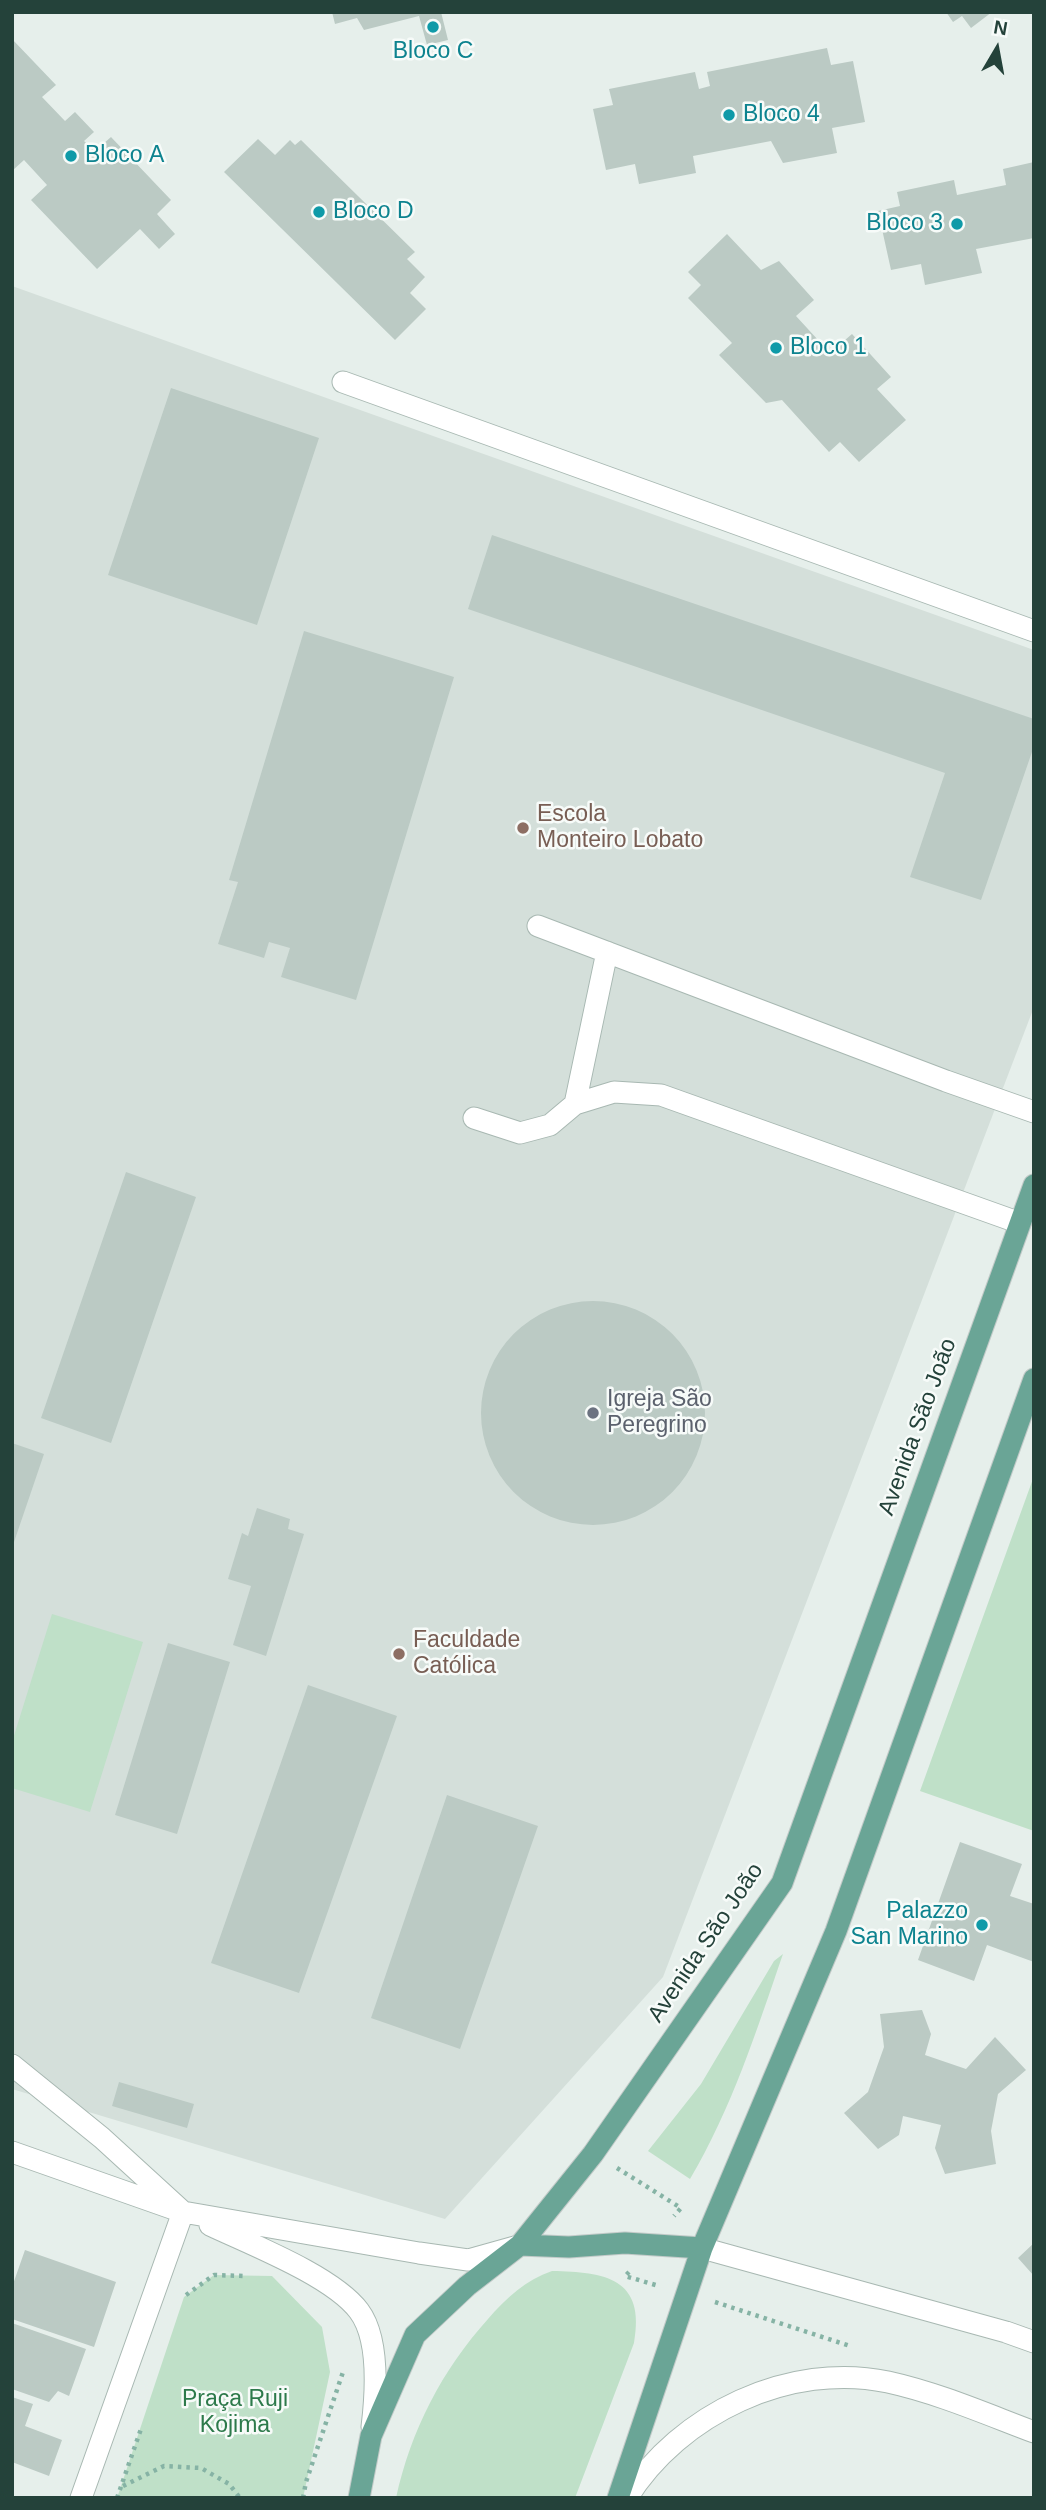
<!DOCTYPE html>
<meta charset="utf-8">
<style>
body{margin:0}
#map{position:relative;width:1046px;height:2510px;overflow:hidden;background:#e6efeb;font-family:Helvetica,sans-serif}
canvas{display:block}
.frame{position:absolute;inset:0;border:14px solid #24423a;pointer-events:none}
.north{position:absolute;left:962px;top:14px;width:70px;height:70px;-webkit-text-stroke:5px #f7fbf9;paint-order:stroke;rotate:10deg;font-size:19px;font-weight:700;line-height:28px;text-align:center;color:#24423a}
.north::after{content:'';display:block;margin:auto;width:24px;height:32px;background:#24423a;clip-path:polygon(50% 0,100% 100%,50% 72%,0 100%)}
</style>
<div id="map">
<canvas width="1046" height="2510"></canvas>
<div class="frame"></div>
<div class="north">N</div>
</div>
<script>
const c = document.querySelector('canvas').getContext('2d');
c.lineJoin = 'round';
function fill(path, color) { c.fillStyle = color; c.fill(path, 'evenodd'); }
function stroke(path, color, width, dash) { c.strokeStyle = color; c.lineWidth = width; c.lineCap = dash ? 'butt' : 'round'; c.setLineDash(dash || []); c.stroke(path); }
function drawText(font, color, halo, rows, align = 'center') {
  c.font = font + ' Helvetica,sans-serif'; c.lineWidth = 5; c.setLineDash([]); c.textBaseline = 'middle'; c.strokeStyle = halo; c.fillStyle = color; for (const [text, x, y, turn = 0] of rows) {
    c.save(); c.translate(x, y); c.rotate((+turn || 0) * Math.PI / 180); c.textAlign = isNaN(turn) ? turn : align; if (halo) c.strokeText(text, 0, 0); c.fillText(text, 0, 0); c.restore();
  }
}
const built = new Path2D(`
 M12,286l1022,364v357l-371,970 -218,242 -433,-130z`);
const green = new Path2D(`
 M1034,1476v355l-114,-40z
 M52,1614l91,28 -53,170 -78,-24v-46z
 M783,1954c-27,78 -51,154 -93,225l-42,-28 53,-67 73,-123z
 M552,2271c53,1 94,7 82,72l-59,155h-179c15,-68 46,-128 92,-179 18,-21 38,-39 64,-48z
 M214,2275l58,1 50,51 8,45 -27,126h-186l67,-201z`);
const building = new Path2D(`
 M332,12h109l7,28 -21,5 -8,-29 -55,14 -7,-12 -22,6z
 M946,12h46l-21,16 -9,-12 -9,6z
 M12,39l44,46 -14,12 23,24 10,-9 19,20 -10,9 11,10 16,-14 60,63 -14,14 18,20 -16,15 -19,-20 -43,40 -66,-69 16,-15 -23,-25 -12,11z
 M827,48l4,17 22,-4 12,61 -33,6 5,25 -54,10 -12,-22 -78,15 3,17 -57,11 -4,-20 -29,6 -13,-61 20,-4 -4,-16 86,-17 4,17 11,-3 -3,-14z
 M258,139l17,16 15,-15 5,5 6,-5 114,112 -8,7 18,18 -15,16 16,16 -31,31 -171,-168z
 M1034,162v76l-58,11 6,24 -57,12 -4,-21 -30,6 -13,-59 22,-5 -3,-14 57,-12 3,15 49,-10 -3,-16z
 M727,234l34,36 18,-9 35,39 -18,16 34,37 22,-19 39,43 -14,12 29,31 -47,42 -19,-20 -11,10 -47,-52 -16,3 -47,-48 13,-12 -44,-45 13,-13 -13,-13z
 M171,388l148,50 -62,187 -149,-50z
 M492,535l542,184v27l-53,154 -71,-23 35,-104 -477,-164z
 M304,631l150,46 -98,323 -75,-23 9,-29 -21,-6 -5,16 -46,-14 20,-62 -9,-2z
 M126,1172l70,25 -85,246 -70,-25z
 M481 1413a112 112 0 1 1 224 0a112 112 0 1 1-224 0Z
 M12,1443l32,11 -31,91h-1z
 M257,1508l33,11 -2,10 16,5 -38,122 -33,-11 18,-59 -23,-7 14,-46 6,3z
 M168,1643l62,19 -53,172 -62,-19z
 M308,1685l89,31 -98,277 -88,-30z
 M447,1795l91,31 -78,223 -89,-31z
 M960,1842l62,22 -12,32 24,8v58l-47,-17 -13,36 -56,-21z
 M922,2010l9,24 -6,21 41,14 29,-32 31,33 -28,24 -7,37 5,33 -51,10 -10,-26 6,-23 -38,-9 -4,19 -21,14 -34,-36 24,-21 16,-45 -4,-33z
 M119,2082l75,22 -7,24 -75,-22z
 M1034,2243v33l-16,-18z
 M25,2250l91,32 -22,65 -82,-28v-32z
 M12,2323l74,26 -17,47 -11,-5 -9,11 -37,-13z
 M12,2397l21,7 -8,22 37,14 -13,36 -37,-14z`);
const path = new Path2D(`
 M617,2168l64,40 -7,8
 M629,2272l-4,4 34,10
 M186,2295l28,-20 30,1
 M715,2302l135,44
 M123,2486l41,-20 37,2 28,16 11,14
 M117,2498l25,-72
 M303,2498l3,-16 37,-110`);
const minor = new Path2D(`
 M343,382l691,249
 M538,926l408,155 88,31
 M575,1104l32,-152
 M474,1118l46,15 30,-8 25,-21 39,-12 47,3 359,128
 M12,2065l90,73 81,74 236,41 49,7 50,-14
 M12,2152l162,57
 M210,2225c40,19 123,51 149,86 21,28 17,83 13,116
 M702,2248l304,84 28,10
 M81,2498l102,-286
 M627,2498c52,-84 163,-137 261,-116 50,11 98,32 146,50`);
const major = new Path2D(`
 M520,2245l49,2 56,-4 77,5
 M359,2498l12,-62 44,-101 52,-49 53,-41 73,-91 189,-271 252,-698
 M618,2498l84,-250 134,-317 198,-552`);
const markers = [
 [433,27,7,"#0f9aa8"],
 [729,115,7,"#0f9aa8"],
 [71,156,7,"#0f9aa8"],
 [319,212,7,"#0f9aa8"],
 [957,224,7,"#0f9aa8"],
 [776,348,7,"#0f9aa8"],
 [523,828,7,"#8d6e63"],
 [593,1413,7,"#6b7280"],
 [399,1654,7,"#8d6e63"],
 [982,1925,7,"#0f9aa8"]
];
const cultureNames = [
 ["Bloco C",433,52,"center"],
 ["Bloco 4",743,115],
 ["Bloco A",85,156],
 ["Bloco D",333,212],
 ["Bloco 3",943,224,"right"],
 ["Bloco 1",790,348],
 ["Palazzo",968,1912,"right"],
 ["San Marino",968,1938,"right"]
];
const educationNames = [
 ["Escola",537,815],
 ["Monteiro Lobato",537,841],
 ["Faculdade",413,1641],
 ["Católica",413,1667]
];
const worshipNames = [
 ["Igreja São",607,1400],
 ["Peregrino",607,1426]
];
const streetNames = [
 ["Avenida São João",918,1427,-70],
 ["Avenida São João",706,1943,-56]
];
const parkNames = [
 ["Praça Ruji",235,2400],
 ["Kojima",235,2426]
];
fill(built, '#d4dfda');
fill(green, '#bfe0c8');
fill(building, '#bbcac4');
stroke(minor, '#a8b8b2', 23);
stroke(major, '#c2cac8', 23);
stroke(path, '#86b3a5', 4.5, [3.5, 5]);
stroke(minor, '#fff', 21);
stroke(major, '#6aa596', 21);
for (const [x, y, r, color] of markers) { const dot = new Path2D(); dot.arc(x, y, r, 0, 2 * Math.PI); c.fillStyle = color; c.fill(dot); stroke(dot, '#f7fbf9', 2.5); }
drawText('23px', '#0d838f', '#f7fbf9', cultureNames, 'left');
drawText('23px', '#785e54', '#f7fbf9', educationNames, 'left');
drawText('23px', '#5b616d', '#f7fbf9', worshipNames, 'left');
drawText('23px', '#24423a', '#f7fbf9', streetNames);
drawText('23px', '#2d7a4b', '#f7fbf9', parkNames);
</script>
